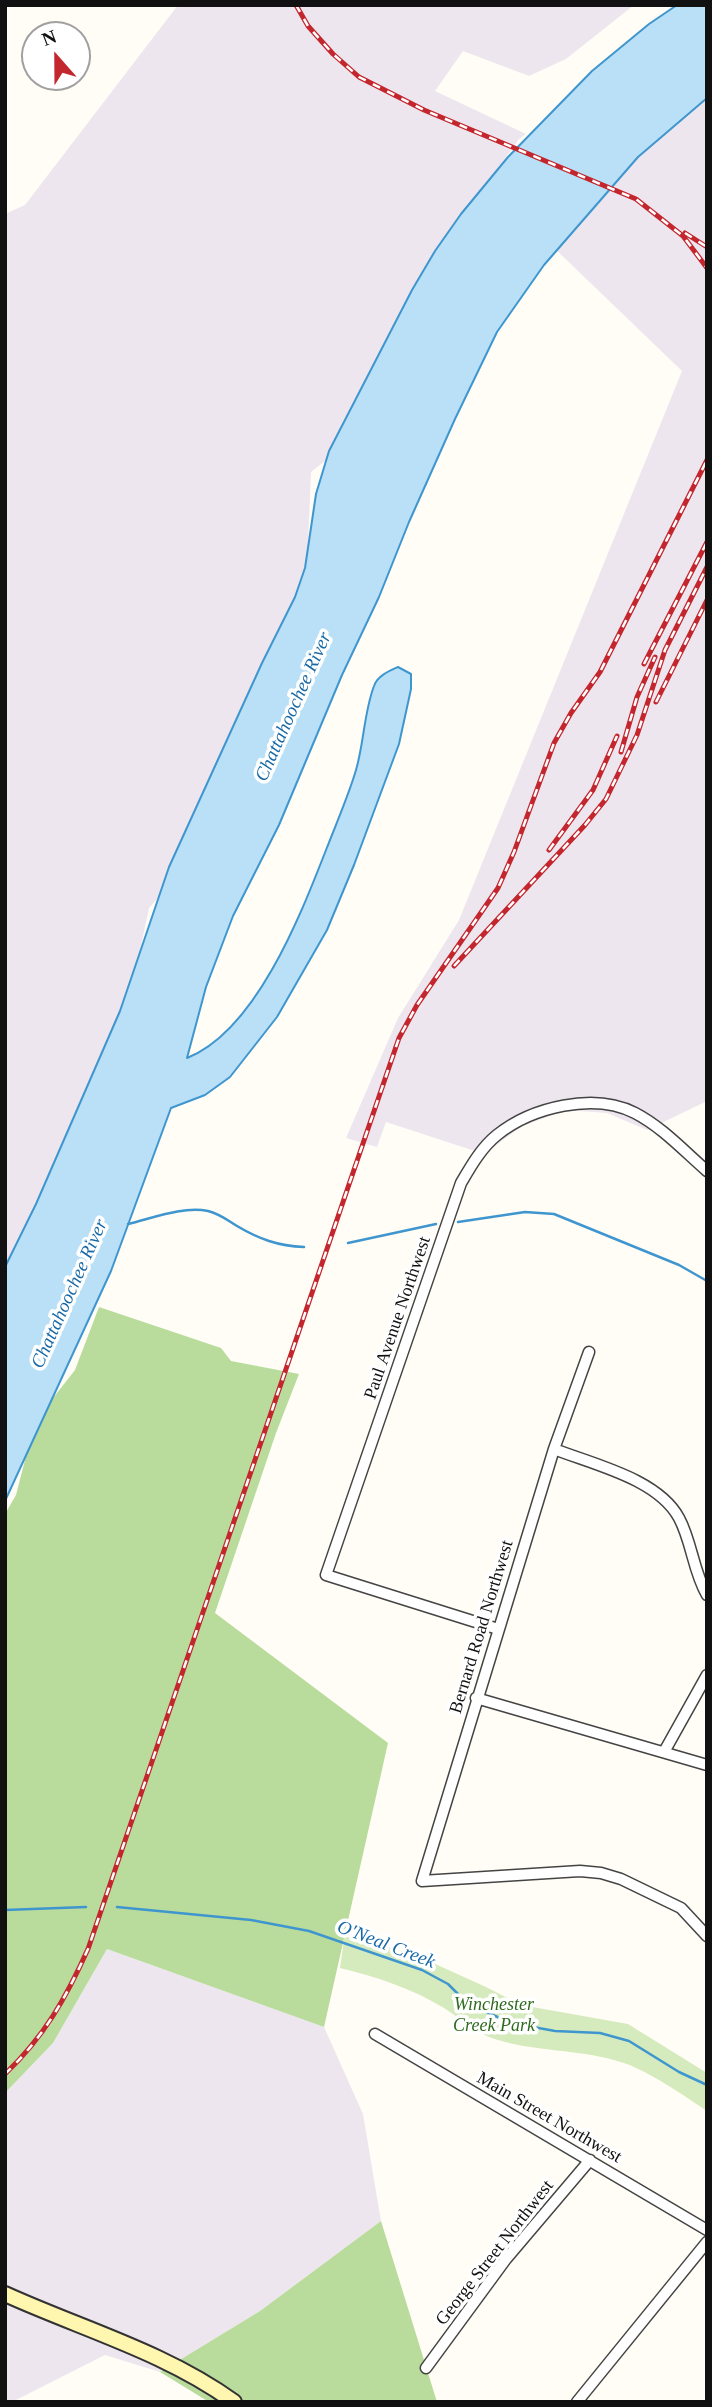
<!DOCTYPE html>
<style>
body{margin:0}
#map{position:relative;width:712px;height:2407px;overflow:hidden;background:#fffdf5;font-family:Georgia,serif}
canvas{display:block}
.frame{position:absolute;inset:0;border:7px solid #111;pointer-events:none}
.north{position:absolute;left:21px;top:21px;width:70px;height:70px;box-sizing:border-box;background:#fff;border:2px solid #a0a0a0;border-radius:50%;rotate:339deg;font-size:19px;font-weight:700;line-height:28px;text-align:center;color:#111}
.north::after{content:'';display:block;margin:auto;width:24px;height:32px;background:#c4262e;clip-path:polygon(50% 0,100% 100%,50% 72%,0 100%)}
</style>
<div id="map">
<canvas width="712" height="2407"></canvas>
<div class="frame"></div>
<div class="north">N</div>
</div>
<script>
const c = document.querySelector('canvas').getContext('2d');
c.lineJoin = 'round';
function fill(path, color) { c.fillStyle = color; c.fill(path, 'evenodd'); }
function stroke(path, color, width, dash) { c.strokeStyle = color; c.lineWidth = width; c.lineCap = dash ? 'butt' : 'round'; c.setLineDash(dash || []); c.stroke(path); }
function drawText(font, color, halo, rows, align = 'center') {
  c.font = font + ' Georgia,serif'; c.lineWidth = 7; c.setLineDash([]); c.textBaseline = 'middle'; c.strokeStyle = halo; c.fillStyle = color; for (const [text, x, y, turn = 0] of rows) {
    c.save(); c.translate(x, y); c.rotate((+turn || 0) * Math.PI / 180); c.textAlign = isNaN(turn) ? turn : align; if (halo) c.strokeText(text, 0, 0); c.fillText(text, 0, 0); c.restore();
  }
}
const industrial = new Path2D(`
 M178,5h456l-68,54 -37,17 -66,-25 -28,40 91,43 -7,5 -86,118 -62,168 -60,47 -4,98 -107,282 -51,56 -21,98 -123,291v-1083l20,-9z
 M707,84v1017l-60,29 -40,-17 -41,-3 -44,16 -38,28 -98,-32 -9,25 -31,-9 52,-120 61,-98 223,-549 -131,-126z
 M107,1949l217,78 39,87 18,107 -121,90 -100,61 -55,-17 -93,47h-7v-309l48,-50z`);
const green = new Path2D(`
 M345,1933l77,25 64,29 35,18 107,19 79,49v38c-24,-16 -57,-39 -83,-48 -44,-15 -92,-10 -135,-26 -16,-7 -31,-20 -45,-29 -33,-20 -67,-31 -104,-40z`);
const forest = new Path2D(`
 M99,1307l122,41 10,13 68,13 -23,59 -61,180 173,130 -64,284 -217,-78 -54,94 -48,50v-579l11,-19 19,-74 40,-51z
 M381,2221l56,181h-228l-49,-30 100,-61z`);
const water = new Path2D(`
 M677,5h30v93l-69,59 -94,108 -47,67 -42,87 -46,103 -30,75 -37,78 -63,150 -46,91 -27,71 -19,71c69,-27 114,-144 139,-208 10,-26 22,-53 30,-80 8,-27 8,-58 18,-84 3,-10 15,-15 24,-19l13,7v15l-12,55 -45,121 -27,65 -50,87 -47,60 -25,18 -34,13 -60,163 -106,230v-234l31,-63 84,-193 49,-144 93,-204 33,-66 10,-29 11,-74 13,-43 83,-161 23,-39 26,-37 47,-57 84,-86 57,-47z`);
const stream = new Path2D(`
 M458,1222l67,-10 29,2 125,51 28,16
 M128,1224c25,-6 55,-18 80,-13 12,3 19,9 29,15 22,13 41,20 67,21
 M348,1243l88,-19
 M117,1907l134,13 58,11 113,39 26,14 11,11 25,16 27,12 44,8 45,2 29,8 50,31 28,13
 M5,1910l81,-3`);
const minor = new Path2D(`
 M589,1352l-35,97 -132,432 158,-10 21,2 20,6 60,29 26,28
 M554,1449c41,16 104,30 125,69 13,24 14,53 28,77
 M498,1629l-172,-54 135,-392c10,-17 20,-35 36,-48 35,-28 97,-43 138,-22 27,14 49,38 72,58
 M476,1698l231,67
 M664,1752l43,-77
 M375,2034l332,196
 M426,2368l80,-109 84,-99
 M577,2402l130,-160`);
const secondary = new Path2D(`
 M5,2294c77,35 160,58 229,108`);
const rail = new Path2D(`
 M296,5l12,21 25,28 26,23 65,33 212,89 47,37 24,32
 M685,233l22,14
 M644,664l63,-122
 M656,702l51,-102
 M621,752l16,-55 18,-40
 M549,850l44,-60 24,-54
 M454,966l131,-141 21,-26 31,-64 28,-85 42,-83
 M5,2074c39,-37 61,-76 83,-125l311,-911 18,-33 81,-117 16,-36 40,-109 17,-30 29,-41 107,-212`);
const streetNames = [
 ["Paul Avenue Northwest",398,1318,-71],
 ["Bernard Road Northwest",482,1627,-73],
 ["Main Street Northwest",549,2118,30],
 ["George Street Northwest",495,2253,-52]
];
const parkNames = [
 ["Winchester",494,2005],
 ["Creek Park",494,2026]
];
const waterNames = [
 ["Chattahoochee River",294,707,-66],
 ["Chattahoochee River",70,1294,-66],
 ["O'Neal Creek",386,1945,21]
];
fill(industrial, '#eee6ef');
fill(green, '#d5ebbd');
fill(forest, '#b9dc9c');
fill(water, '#b9e0f7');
stroke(water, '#3f96cf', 2);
stroke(stream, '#3f96cf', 2.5);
stroke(minor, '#444', 13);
stroke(secondary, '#333', 18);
stroke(minor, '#fff', 10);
stroke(secondary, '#fff6b0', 14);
stroke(rail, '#c4262e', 5);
stroke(rail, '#fff', 2.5, [8]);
drawText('18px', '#111', '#fff', streetNames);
drawText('italic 18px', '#2f6b1f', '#fff', parkNames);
drawText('italic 19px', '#1768a6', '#fff', waterNames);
</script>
